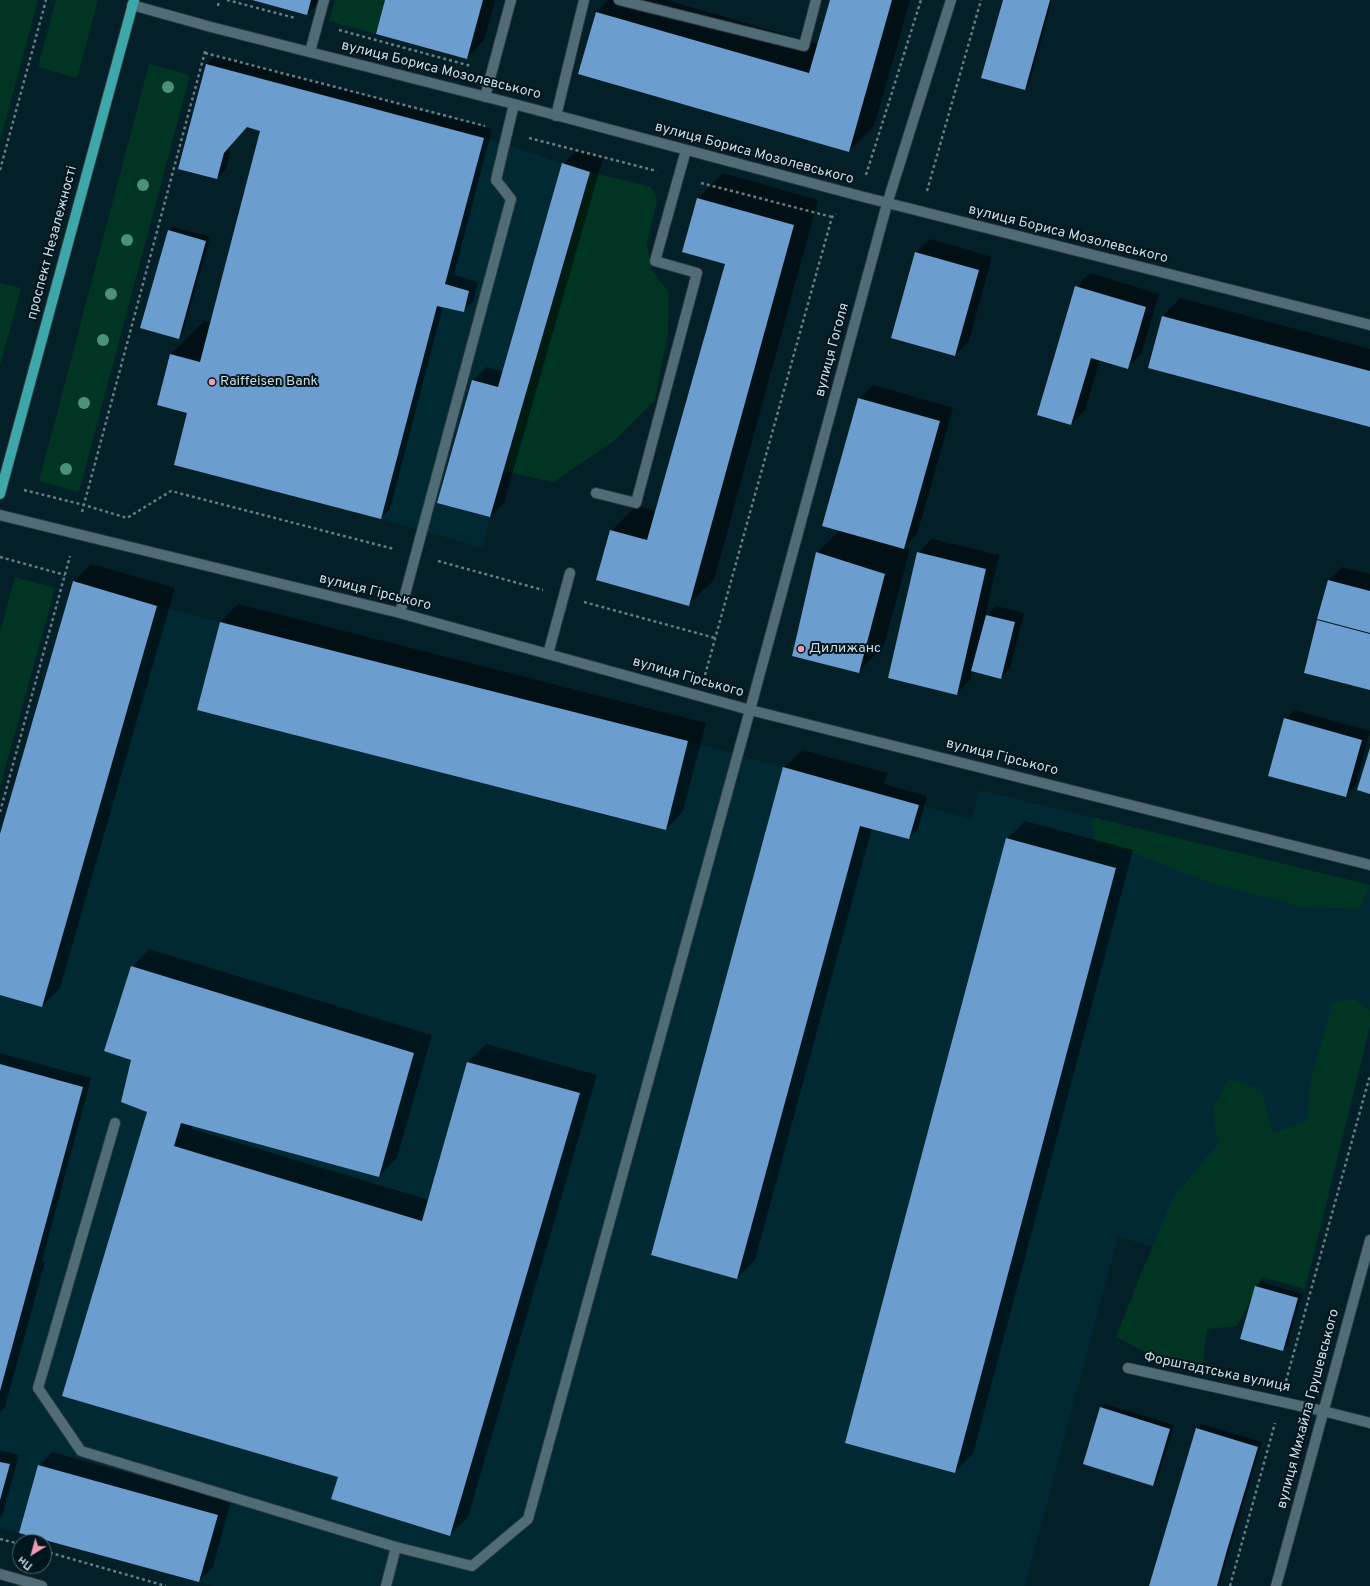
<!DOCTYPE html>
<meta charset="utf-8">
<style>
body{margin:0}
#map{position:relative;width:1370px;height:1586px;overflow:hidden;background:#031f27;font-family:Overpass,sans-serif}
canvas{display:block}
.north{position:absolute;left:12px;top:1534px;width:40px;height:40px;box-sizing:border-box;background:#00161e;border:1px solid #51656c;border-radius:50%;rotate:217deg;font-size:11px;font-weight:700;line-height:16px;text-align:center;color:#cbdbe0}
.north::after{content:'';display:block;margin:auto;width:14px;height:18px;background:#f19ab3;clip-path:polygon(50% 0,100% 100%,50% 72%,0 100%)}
</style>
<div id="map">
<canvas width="1370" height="1586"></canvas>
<div class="north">Пн</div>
</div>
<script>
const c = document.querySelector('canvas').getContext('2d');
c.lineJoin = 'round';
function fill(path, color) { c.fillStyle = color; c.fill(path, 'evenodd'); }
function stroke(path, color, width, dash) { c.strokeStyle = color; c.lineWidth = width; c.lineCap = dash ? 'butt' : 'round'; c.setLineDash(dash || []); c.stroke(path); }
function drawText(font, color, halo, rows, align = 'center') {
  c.font = font + ' Overpass,sans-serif'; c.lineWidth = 4; c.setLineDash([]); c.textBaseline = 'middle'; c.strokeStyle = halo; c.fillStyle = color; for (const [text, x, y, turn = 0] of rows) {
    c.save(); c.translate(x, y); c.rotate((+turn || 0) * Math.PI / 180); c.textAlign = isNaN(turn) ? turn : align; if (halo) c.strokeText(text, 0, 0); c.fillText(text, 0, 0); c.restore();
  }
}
const built = new Path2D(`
 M206,64l278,74 106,34 -100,345 -7,31 -102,-29 -207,-54 13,-52 -30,-8 13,-51 30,7 60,-230 -13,-4 -23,26 -7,26 -39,-10z
 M73,581l85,25 530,135 283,78 9,-29 390,95v141l-65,263 -187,-52 -93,349h-812l-213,-58v-694z`);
const green = new Path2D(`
 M0,0h38l-38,141z
 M56,0h42l-21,78 -39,-11z
 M335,0h50l-9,34 -47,-13z
 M149,64l41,11 -111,417 -40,-11z
 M590,172l61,15 6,13 -10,42 5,28 17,23 -1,39 -13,68 -41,41 -61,41 -49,-11z
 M0,283l21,5 -21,78z
 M15,577l40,11 -55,199v-155z
 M1092,817l278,68 -11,24 -58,-2 -93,-25 -69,-27 -45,-13z
 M1353,999l17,11v16l-65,263 -43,-12 -25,49 -30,3 -4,35 -21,7 -66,-34 27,-68 31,-73 44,-52 -5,-36 16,-29 32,10 12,44 34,-12 4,-42 22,-77z`);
const shadow = new Path2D(`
 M254,0h67l-14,14z
 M386,0h109l-11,40 -17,18z
 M609,0h57l152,44 13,-44h79l-36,126 -25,25 -253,-139z
 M1004,0h48l-23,85 -5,4z
 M216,55l276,74 -38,146 24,7 -5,20 -10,9 -20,-5 -53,203 -9,9 -193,-106 -30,-7 13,-51 33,-33 7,2 50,-193 -13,-4 -16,17 -6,26 -9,9 -10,-114z
 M577,150l26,8 -99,345 -14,13 -17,-136 14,-13 16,5 60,-208z
 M723,173l95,27 -104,380 -26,25 -77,-74 25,-25 20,5 70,-248 -28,-64z
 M173,227l37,10 -27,96 -4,5 -11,-107z
 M930,239l62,18 -23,84 -14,14 -39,-103z
 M1090,273l69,21 -18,60 -13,13 -28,-8 -15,51 -14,14 5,-137z
 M1180,298l190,51v77l-207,-110z
 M873,385l80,23 -36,126 -13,13 6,2 -26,97 -25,25 -42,-118 23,-23 19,-131z
 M932,539l67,16 -14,62 11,-11 28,7 -14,55 -9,10 -29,-8 -2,10 -14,14 -38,-141z
 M91,564l84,24 -115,400 -18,18 -42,-12v-157l73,-255z
 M1342,567l28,7v115l-52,-68 2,-3 9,-38z
 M238,604l468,119 -23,88 -17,18 -468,-120 22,-87z
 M1294,710l76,21 -15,56 -10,9 -60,-77z
 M802,750l85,23 -3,11 43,12 -9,33 -9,9 -37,-10 -117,432 -18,18 47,-510z
 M1025,821l108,29 -160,604 -18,18 52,-633z
 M149,949l283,86 -35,123 -18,18 -186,-51 -1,4 237,71 39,-138 18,-18 111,31 -129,442 -18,18 -110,-58 -191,-366 -17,-52v-92z
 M0,1053l91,25 -49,183 3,1 -40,145 -4,4 -1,4z
 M1261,1282l41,12 -15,52 -4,4 -41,-12 14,-52z
 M1105,1404l69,21 -17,55 -4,5 -52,-77z
 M1201,1424l61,18 -43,144h-69l47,-158z
 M0,1450l19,5 -17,61 -2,2z
 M52,1452l179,49 -18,66 -14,14 -160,-115z`);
const building = new Path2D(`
 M252,0h59l-4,15z
 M385,0h98l-16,59 -91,-25z
 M830,0h62l-43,152 -271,-78 18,-62 213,61z
 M1003,0h47l-25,90 -44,-12z
 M206,64l278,74 -39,146 24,7 -5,21 -27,-6 -56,213 -207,-54 13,-52 -30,-8 13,-51 30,8 60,-231 -13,-4 -23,26 -7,26 -39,-10z
 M562,163l28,9 -100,345 -53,-14 35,-123 26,7z
 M697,198l97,27 -105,381 -93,-26 14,-50 37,10 78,-276 -43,-12z
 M168,230l38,11 -27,98 -39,-11z
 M915,252l64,18 -24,86 -64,-18z
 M1075,286l71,21 -18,62 -37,-11 -20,67 -34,-10z
 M1162,316l208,55v56l-222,-59z
 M858,398l82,23 -36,128 -82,-23z
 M816,552l69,22 -26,99 -67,-17z
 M917,552l69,17 -29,126 -69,-17z
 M1328,580l42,11v42l-53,-14z
 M73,581l84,25 -115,401 -42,-12v-161z
 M986,615l29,7 -14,57 -30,-8z
 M1317,620l53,14v56l-66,-17z
 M220,622l468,119 -22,89 -469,-120z
 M1284,718l78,22 -16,57 -78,-21z
 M1370,748v46l-13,-4z
 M783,767l136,38 -10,34 -49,-13 -123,453 -86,-24z
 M1006,838l110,30 -161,605 -110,-30z
 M131,966l283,87 -35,124 -198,-54 -7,23 248,75 45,-159 113,31 -130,443 -119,-37 7,-22 -276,-81 85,-284 -26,-10 10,-42 -27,-9z
 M0,1064l83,23 -83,304z
 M1255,1286l43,12 -15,53 -43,-12z
 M1100,1407l70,22 -17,57 -70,-22z
 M1196,1428l62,19 -31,103 -10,36h-68z
 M0,1462l10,2 -10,36z
 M38,1465l180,50 -19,67 -180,-49z`);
const path = new Path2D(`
 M227,0l68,18
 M218,6l1,-6
 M339,30l132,36
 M205,53l280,73
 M529,138l128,33
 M0,170l46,-170
 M866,175l55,-175
 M701,183l131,34
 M927,191l54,-191
 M24,490l60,15 43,13 44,-27 223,58
 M82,512l124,-464
 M0,557l65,18
 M438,561l105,29
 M584,602l131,36
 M705,675l127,-458 4,-3
 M0,812l70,-256
 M1286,1381l84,-306
 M0,1539l20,5
 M44,1551l122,35
 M1230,1586l45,-163`);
const minor = new Path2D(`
 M619,0l185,46 12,-46
 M132,5l79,22 303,77 346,92 510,129
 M310,52l14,-52
 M485,97l26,-97
 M556,116l28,-116
 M596,493l40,10 61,-230 -42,-12 31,-111
 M0,515l400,98 350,97 620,155
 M400,613l111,-414 -15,-19 18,-76
 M548,654l22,-81
 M115,1123l-77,265 43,63 315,96 76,19 56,-47 222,-809 137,-506 64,-204
 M1128,1368l195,43 47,12
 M0,1574l42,12
 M386,1586l10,-39
 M1276,1586l94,-346`);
const major = new Path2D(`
 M0,494l134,-494`);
const trees = [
 [168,87],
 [143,185],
 [127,240],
 [111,294],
 [103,340],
 [84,403],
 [66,469]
];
const markers = [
 [212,382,4,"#f19ab3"],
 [801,649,4,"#f19ab3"]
];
const streetNames = [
 ["вулиця Бориса Мозолевського",441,71,14],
 ["вулиця Бориса Мозолевського",754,154,15],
 ["вулиця Бориса Мозолевського",1068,235,14],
 ["проспект Незалежності",53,243,-75],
 ["вулиця Гоголя",833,350,-75],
 ["вулиця Гірського",375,593,14],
 ["вулиця Гірського",688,678,16],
 ["вулиця Гірського",1002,758,14],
 ["Форштадтська вулиця",1217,1373,12],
 ["вулиця Михайла Грушевського",1309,1409,-75]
];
const poiNames = [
 ["Raiffeisen Bank",220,382],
 ["Дилижанс",809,649]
];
fill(built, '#012934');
fill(green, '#003523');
fill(shadow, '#0007');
fill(building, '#6b9dce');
stroke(minor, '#2d363c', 12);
stroke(major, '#2d363c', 12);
stroke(path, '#667c83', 2.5, [3, 3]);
stroke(minor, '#506d77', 10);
stroke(major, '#3ea7a9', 10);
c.fillStyle = '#4a927d';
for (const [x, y] of trees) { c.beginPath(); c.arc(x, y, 6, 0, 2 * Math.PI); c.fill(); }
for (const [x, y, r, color] of markers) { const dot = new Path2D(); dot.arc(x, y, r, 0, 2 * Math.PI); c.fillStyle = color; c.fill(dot); stroke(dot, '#00161e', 1.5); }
drawText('14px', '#cbdbe0', '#00161e', streetNames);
drawText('14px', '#cbdbe0', '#00161e', poiNames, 'left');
</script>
